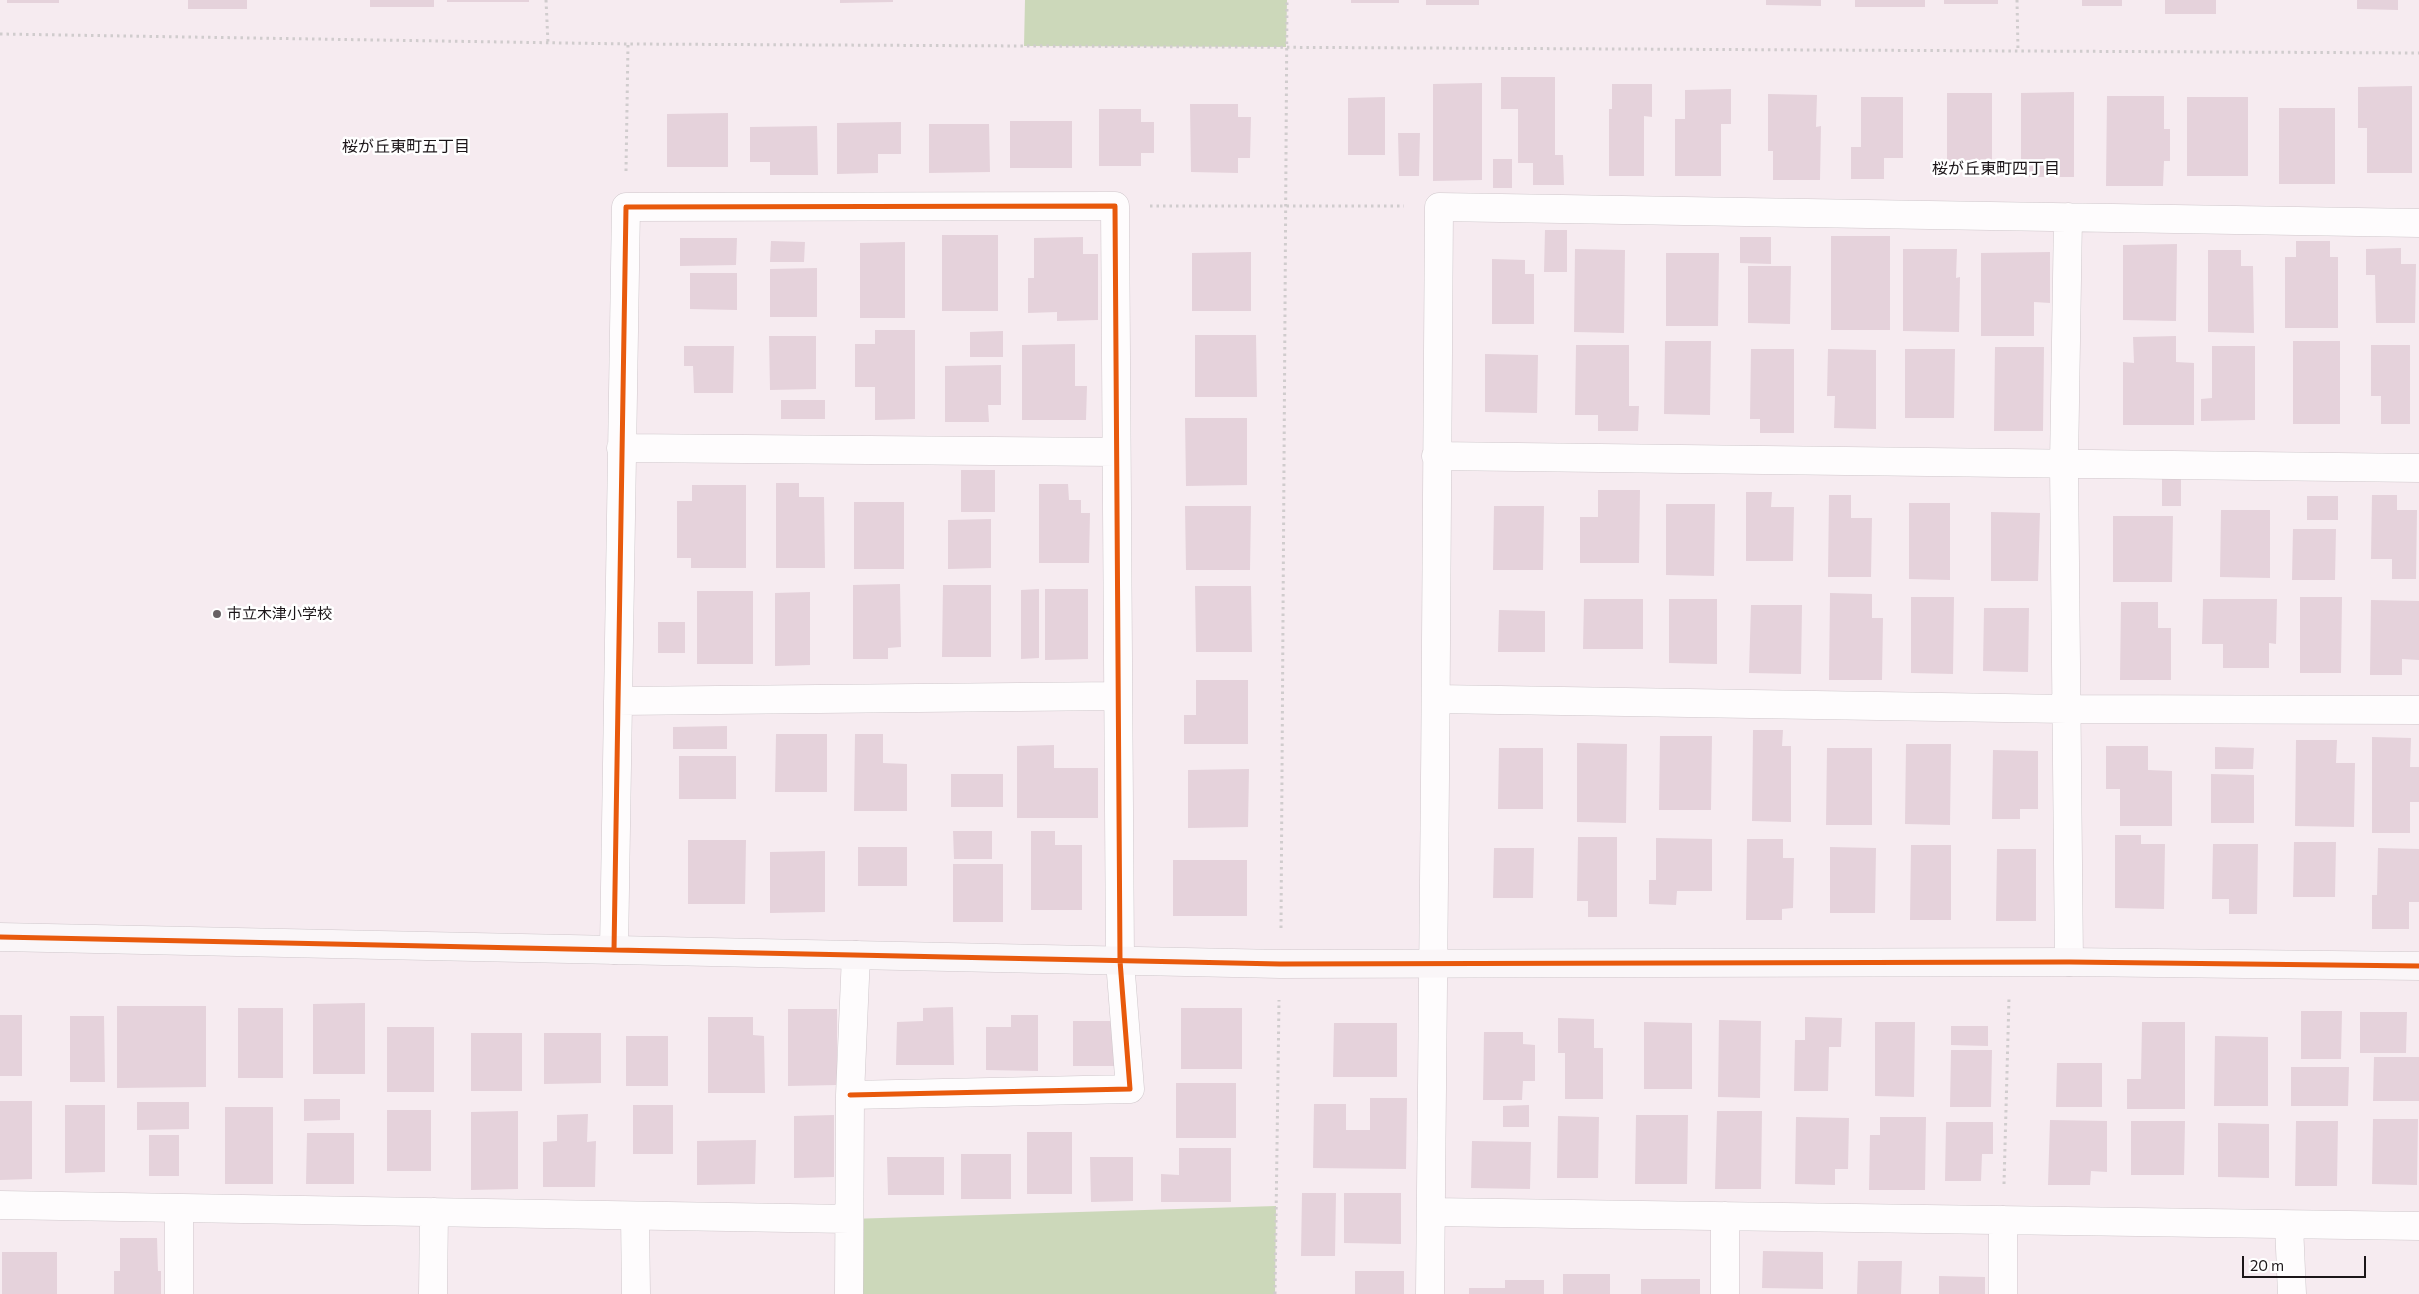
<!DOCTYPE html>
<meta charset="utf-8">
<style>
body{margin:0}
#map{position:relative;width:2419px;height:1294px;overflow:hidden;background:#f6ebf0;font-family:Commissioner,sans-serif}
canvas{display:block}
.scale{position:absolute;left:2242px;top:1256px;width:124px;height:22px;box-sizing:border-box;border:2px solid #1c1619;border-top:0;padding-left:6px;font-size:15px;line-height:18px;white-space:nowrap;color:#1c1619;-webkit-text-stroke:4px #fff;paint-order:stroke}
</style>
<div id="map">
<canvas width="2419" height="1294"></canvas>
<div class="scale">20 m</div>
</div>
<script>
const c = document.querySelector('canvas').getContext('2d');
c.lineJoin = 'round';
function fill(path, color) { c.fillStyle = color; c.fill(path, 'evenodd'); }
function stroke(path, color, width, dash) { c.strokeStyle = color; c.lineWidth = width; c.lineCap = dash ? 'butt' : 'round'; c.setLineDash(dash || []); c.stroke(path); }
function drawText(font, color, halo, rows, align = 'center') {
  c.font = font + ' Commissioner,"Noto Sans JP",sans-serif'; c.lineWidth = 5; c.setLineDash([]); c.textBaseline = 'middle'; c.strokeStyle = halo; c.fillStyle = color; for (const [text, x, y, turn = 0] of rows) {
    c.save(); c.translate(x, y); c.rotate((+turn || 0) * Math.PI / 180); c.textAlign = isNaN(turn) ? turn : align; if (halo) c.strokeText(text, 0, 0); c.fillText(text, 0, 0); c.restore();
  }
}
const green = new Path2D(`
 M1025,0h262l-1,47 -262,-1z
 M1276,1206l-1,88h-426v-75z`);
const building = new Path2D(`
 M7,0h52v3h-52z
 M188,0h59v9h-59z
 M370,0h64v7h-64z
 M447,0h82v2h-82z
 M840,0h53v2l-53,1z
 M1351,0h48v3h-48z
 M1426,0h53v5h-53z
 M1766,0h55v6l-55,-1z
 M1855,0h70v7h-70z
 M1944,0h54v4h-54z
 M2082,0h40v6h-40z
 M2165,0h51v14h-51z
 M2357,0h41v10l-41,-1z
 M1501,77h54v78h8l1,30h-31v-22h-15v-54h-17z
 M1482,83v97l-49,1v-97z
 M1612,84h40v33l-8,-1v60h-35v-67h3z
 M2412,86v87h-45v-45h-9v-41z
 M1731,89v35h-10v52h-46v-57h10v-29z
 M2074,92v85h-53v-84z
 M1947,93h45v71h-45z
 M1768,94l49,1 -1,32 5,-1 -1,54h-47v-29h-5z
 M2107,96h57v33h6v32h-6l-1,25h-57z
 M1385,97v58h-37v-57z
 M1861,97h42v61h-19v21h-33v-32h10z
 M2187,97h61v79h-61z
 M1190,104h48v13h13l-1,41h-12v15l-47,-1z
 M2279,108h56v76h-56z
 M1099,109h42v13h13v31h-13v13h-42z
 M728,113v54h-61v-53z
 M1010,121h62v47h-62z
 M901,122v32h-23v19l-41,1v-51z
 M929,124h60l1,48 -61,1z
 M817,126l1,49h-48v-13h-20v-35z
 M1398,133h22l-1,43h-20z
 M1493,159h19v29h-19z
 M1545,230h22v42h-23z
 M942,235h56v76h-56z
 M1831,236h59v94h-59z
 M1083,237v17h15v66l-41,1v-9l-29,1v-35h6v-40z
 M1740,237h31v27l-31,-1z
 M680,238h57l-1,27 -56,1z
 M771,241l34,1 -1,20h-34z
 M2296,241h34v16h8v71h-53v-71h11z
 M905,242v76h-45v-75z
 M2177,244l-1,77 -53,-1v-75z
 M2401,248v16h15l-1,59h-39l-1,-48h-9v-26z
 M1575,249l50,1 -1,83 -50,-1z
 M1903,249h54l-1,29 4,-1 -1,55 -56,-1z
 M2208,250h33v16h12l1,67 -46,-1z
 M1251,252v59h-59v-58z
 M2050,252v51l-16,-1v34h-53v-83z
 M1666,253h53l-1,73h-52z
 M1492,259l33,1v14h9v50h-42z
 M1748,266h43l-1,58 -42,-1z
 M817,268v49h-47v-48z
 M690,273h47v37l-47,-1z
 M875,330h40v89l-40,1v-33h-20v-43h20z
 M1003,331v26h-33v-25z
 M1195,335h61l1,62h-62z
 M769,336h47v53l-46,1z
 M2176,336v26l18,1v62h-71v-63l11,1 -1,-26z
 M1665,341h46l-1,74 -46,-1z
 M2293,341h47v83h-47z
 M1075,344v42h12l-1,34h-64v-75z
 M1576,345h53v61h10l-1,25h-40v-16h-23z
 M2371,345h39v79h-29v-28h-10z
 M684,346h50l-1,47h-39l-1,-27h-9z
 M2212,346h43v74l-54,1v-22l11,-1z
 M1995,347h49l-1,84h-49z
 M1751,349h43v84h-34v-14h-10z
 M1828,349l48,1v79l-42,-1 1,-32h-8z
 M1905,349h50l-1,69h-49z
 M1485,354l53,1 -1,58 -52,-1z
 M1001,365v40h-13l1,17h-44v-56z
 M781,400h44v19h-44z
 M1185,418h62v67l-61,1z
 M961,470h34v42h-34z
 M2162,478h19v28h-19z
 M776,483h23v14h25l1,71h-49z
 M1039,484h29l1,16h12v13h9l-1,50h-50z
 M692,485h54v83h-55v-10h-14v-57h15z
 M1598,490h42l-1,73h-59v-46h18z
 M1746,492h26l-1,15h23l-1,54h-47z
 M1829,495h22v23h21l-1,59h-43z
 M2372,495h25v15h20l-1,69h-24v-20h-21z
 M2307,496h31v24h-31z
 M854,502h50v67h-50z
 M1909,503h41v77l-41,-1z
 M1666,504h49l-1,72 -48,-1z
 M1185,506h66l-1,64h-64z
 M1494,506h50l-1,64h-50z
 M2221,510h49v68l-50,-1z
 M1991,512l49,1 -2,68h-47z
 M2113,516h60l-1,66h-59z
 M991,519v49l-43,1v-49z
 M2293,529h43l-1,51h-43z
 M900,584l1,63 -13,1v11h-35v-74z
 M943,585h48v72h-49z
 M1195,586h56l1,66h-56z
 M1039,589v69l-18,1v-69z
 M1045,589h43v70l-43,1z
 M697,591h56v73h-56z
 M810,592v73l-35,1v-73z
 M1830,593l42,1v24h11l-1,62h-53z
 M1911,597h43l-1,77 -42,-1z
 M2300,597h42l-1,76h-41z
 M1584,599h59v50h-60z
 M1669,599h48v65l-48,-1z
 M2203,599h74l-1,45 -7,-1v25h-46v-24h-21z
 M2371,600l48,1v59l-17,-1v16h-32z
 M2121,602h37v26h13v52h-51z
 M1751,605h51l-1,69 -52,-1z
 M1984,608h45l-1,64 -45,-1z
 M1499,610l46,1v41h-47z
 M658,622h27v31h-27z
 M1196,680h52v64h-64v-29h12z
 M727,726v23h-54v-22z
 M1753,730h30l-1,16h9v76l-39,-1z
 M776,734h51v58h-52z
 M855,734h28v29l24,1v47h-53z
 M1660,736h52l-1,74h-52z
 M2372,737l39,1 -1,29h9v35h-9v31h-38z
 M2296,740h41l-1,23h19l-1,64 -59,-1z
 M1577,743l50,1 -1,79 -49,-1z
 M1906,744h45l-1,81 -45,-1z
 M1054,745v23h44v50h-81v-72z
 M2106,746h42v24l24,1v55h-52v-37h-14z
 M2215,747l39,1 -1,21h-38z
 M1499,748h44v61h-45z
 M1827,748h45v77h-46z
 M1993,750l45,1v58h-18v10h-28z
 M679,756h57v43h-57z
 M1249,769l-1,58 -60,1v-58z
 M951,774h52v33h-52z
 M2211,774l43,1v48h-43z
 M953,831h39v28h-38z
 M1031,831h24v14h27v65h-51z
 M2115,835h26v9h24l-1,65 -49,-1z
 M1578,837h39v80h-29v-16h-11z
 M1656,838l56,1v52h-35l-1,14 -27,-1v-24h7z
 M1747,839h36v19h11l-1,50 -11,1v11h-36z
 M688,840h58l-1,64h-57z
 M2294,842h42l-1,55h-42z
 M2213,844h45l-1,70h-28v-15h-17z
 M1911,845h40v75h-41z
 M858,847h49v39h-49z
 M1830,847l46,1 -1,65h-45z
 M1494,848h40l-1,50h-40z
 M2378,848l41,1v53h-10v27h-37v-34h5z
 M1997,849h39v72h-40z
 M825,851v61l-55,1v-61z
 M1173,860h74v56h-74z
 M953,864h50v58h-50z
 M365,1003v71h-52v-70z
 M117,1006h89v81l-89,1z
 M953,1007l1,58h-58l1,-43 26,-1v-13z
 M238,1008h45v70h-45z
 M1181,1008h61v61h-61z
 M788,1009h49v76l-49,1z
 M2301,1011h41l-1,48h-40z
 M2360,1012h47l-1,41h-46z
 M0,1015h22v61h-22z
 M1011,1015h27v56l-52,-1v-43h25z
 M70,1016h34l1,66h-35z
 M708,1017h45v18l11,1 1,57h-57z
 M1805,1017l37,1 -1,29h-12l-1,44h-34l1,-51h10z
 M1558,1018l36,1v29h9v51h-38v-46h-7z
 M1719,1020l42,1 -1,77 -42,-1z
 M1073,1021h41v45h-41z
 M1644,1022l48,1v66h-48z
 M1875,1022h40l-1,75 -39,-1z
 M2142,1022h43v87h-58v-30h14z
 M1334,1023h63v54h-64z
 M1951,1026h37v20l-37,-1z
 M387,1027h47v65h-47z
 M1484,1032h39v12l12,1v36h-12l-1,19h-39z
 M471,1033h51v58h-51z
 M544,1033h57v50l-57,1z
 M626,1036h42v50h-42z
 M2215,1036l53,1v69h-54z
 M1951,1050h41l-1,57h-41z
 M2374,1057h45v44h-46z
 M2057,1063h45v44h-46z
 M2291,1067h58l-1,39h-57z
 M1176,1083h60v55h-60z
 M1370,1098h37l-1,71 -93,-1 1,-64h32v26h24z
 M304,1099h36v21l-36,1z
 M0,1101h32v78l-32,1z
 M137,1102h52v27l-52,1z
 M65,1105h40v67l-40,1z
 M633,1105h40v49h-40z
 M1529,1105v22h-26v-21z
 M225,1107h48v77h-48z
 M387,1110h44v61h-44z
 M518,1111v78l-47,1v-78z
 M1717,1111h45l-1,78h-46z
 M588,1114l-1,28 9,-1 -1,46h-52v-45l14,-1v-26z
 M834,1115v62l-40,1v-62z
 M1636,1115h52l-1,69h-52z
 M1558,1116l41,1 -1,61h-41z
 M1796,1117l53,1 -1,51h-13v16l-40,-1z
 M1880,1117h46l-1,73h-56l1,-55h10z
 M2373,1119h45l-1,66 -45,-1z
 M2050,1120l57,1v51l-16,-1 -1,14h-42z
 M2131,1121h54l-1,54h-53z
 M2296,1121h42l-1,65h-42z
 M1946,1122h47v32h-11l-1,27h-36z
 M2218,1123l51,1v54l-51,-1z
 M1027,1132h45v62h-45z
 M307,1133h47v51h-48z
 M149,1135h30v41h-30z
 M756,1140l-1,44 -58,1v-44z
 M1472,1141l59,1 -1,47 -59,-1z
 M1179,1148h52v54h-70v-28l18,1z
 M961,1154h50v45h-50z
 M887,1157h57v38h-56z
 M1090,1157h43v44l-42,1z
 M1302,1193h34l-1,63h-34z
 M1344,1193h57v51l-57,-1z
 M120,1238h37l1,33h3v23h-47v-23h6z
 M1763,1251l60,1v37l-61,-1z
 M2,1252h55v42h-55z
 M1858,1261h44l-1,33h-44z
 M1355,1271h49v23h-49z
 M1563,1274h47v20h-47z
 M1939,1276l46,1v17h-46z
 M1641,1279h59v15h-59z
 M1505,1280h39v14h-75v-6h36z`);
const path = new Path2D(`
 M546,0l2,43
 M2017,0l1,51
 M0,34l628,10 1791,9
 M626,171l2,-127
 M1150,206h254
 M1281,928l6,-928
 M2004,1184l5,-186
 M1275,1294l4,-294`);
const street = new Path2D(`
 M2068,217l-4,247 5,498
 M621,448l495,4
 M1436,456l983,12
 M1436,699l631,10 352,1
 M618,701l500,-5
 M614,950l12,-743 489,-1 5,755 10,128 -280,6
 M0,1205l849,14
 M179,1208v86
 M1431,1212l988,14
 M635,1216l1,78
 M2003,1220v74
 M2289,1225l3,69
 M433,1294l1,-82
 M849,1294l1,-199 6,-140
 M1430,1294c6,-362 5,-725 9,-1087l980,16
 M1725,1294v-78`);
const secondary = new Path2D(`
 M0,937l1280,27 789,-2 350,4`);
const cycleway = new Path2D(`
 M0,937l1280,27 789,-2 350,4
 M614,950l12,-743 489,-1 5,755 10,128 -280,6`);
const markers = [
 [217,614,5,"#686164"]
];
const poiNames = [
 ["市立木津小学校",227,614]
];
const neighbourhoodNames = [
 ["桜が丘東町五丁目",406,147],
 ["桜が丘東町四丁目",1996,169]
];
fill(green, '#ccd8ba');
fill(building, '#e5d2db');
stroke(street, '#cfc7cb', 29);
stroke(secondary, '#cfc7cb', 29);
stroke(path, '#d0cccd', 3, [2.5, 4]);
stroke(street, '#fefcfd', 28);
stroke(secondary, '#faf6f8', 28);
stroke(cycleway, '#e8590c', 5);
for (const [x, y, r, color] of markers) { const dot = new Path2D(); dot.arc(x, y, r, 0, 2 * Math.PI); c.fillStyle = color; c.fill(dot); stroke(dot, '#fff', 2); }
drawText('15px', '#1c1619', '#fff', poiNames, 'left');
drawText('16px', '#1c1619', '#fff', neighbourhoodNames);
</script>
